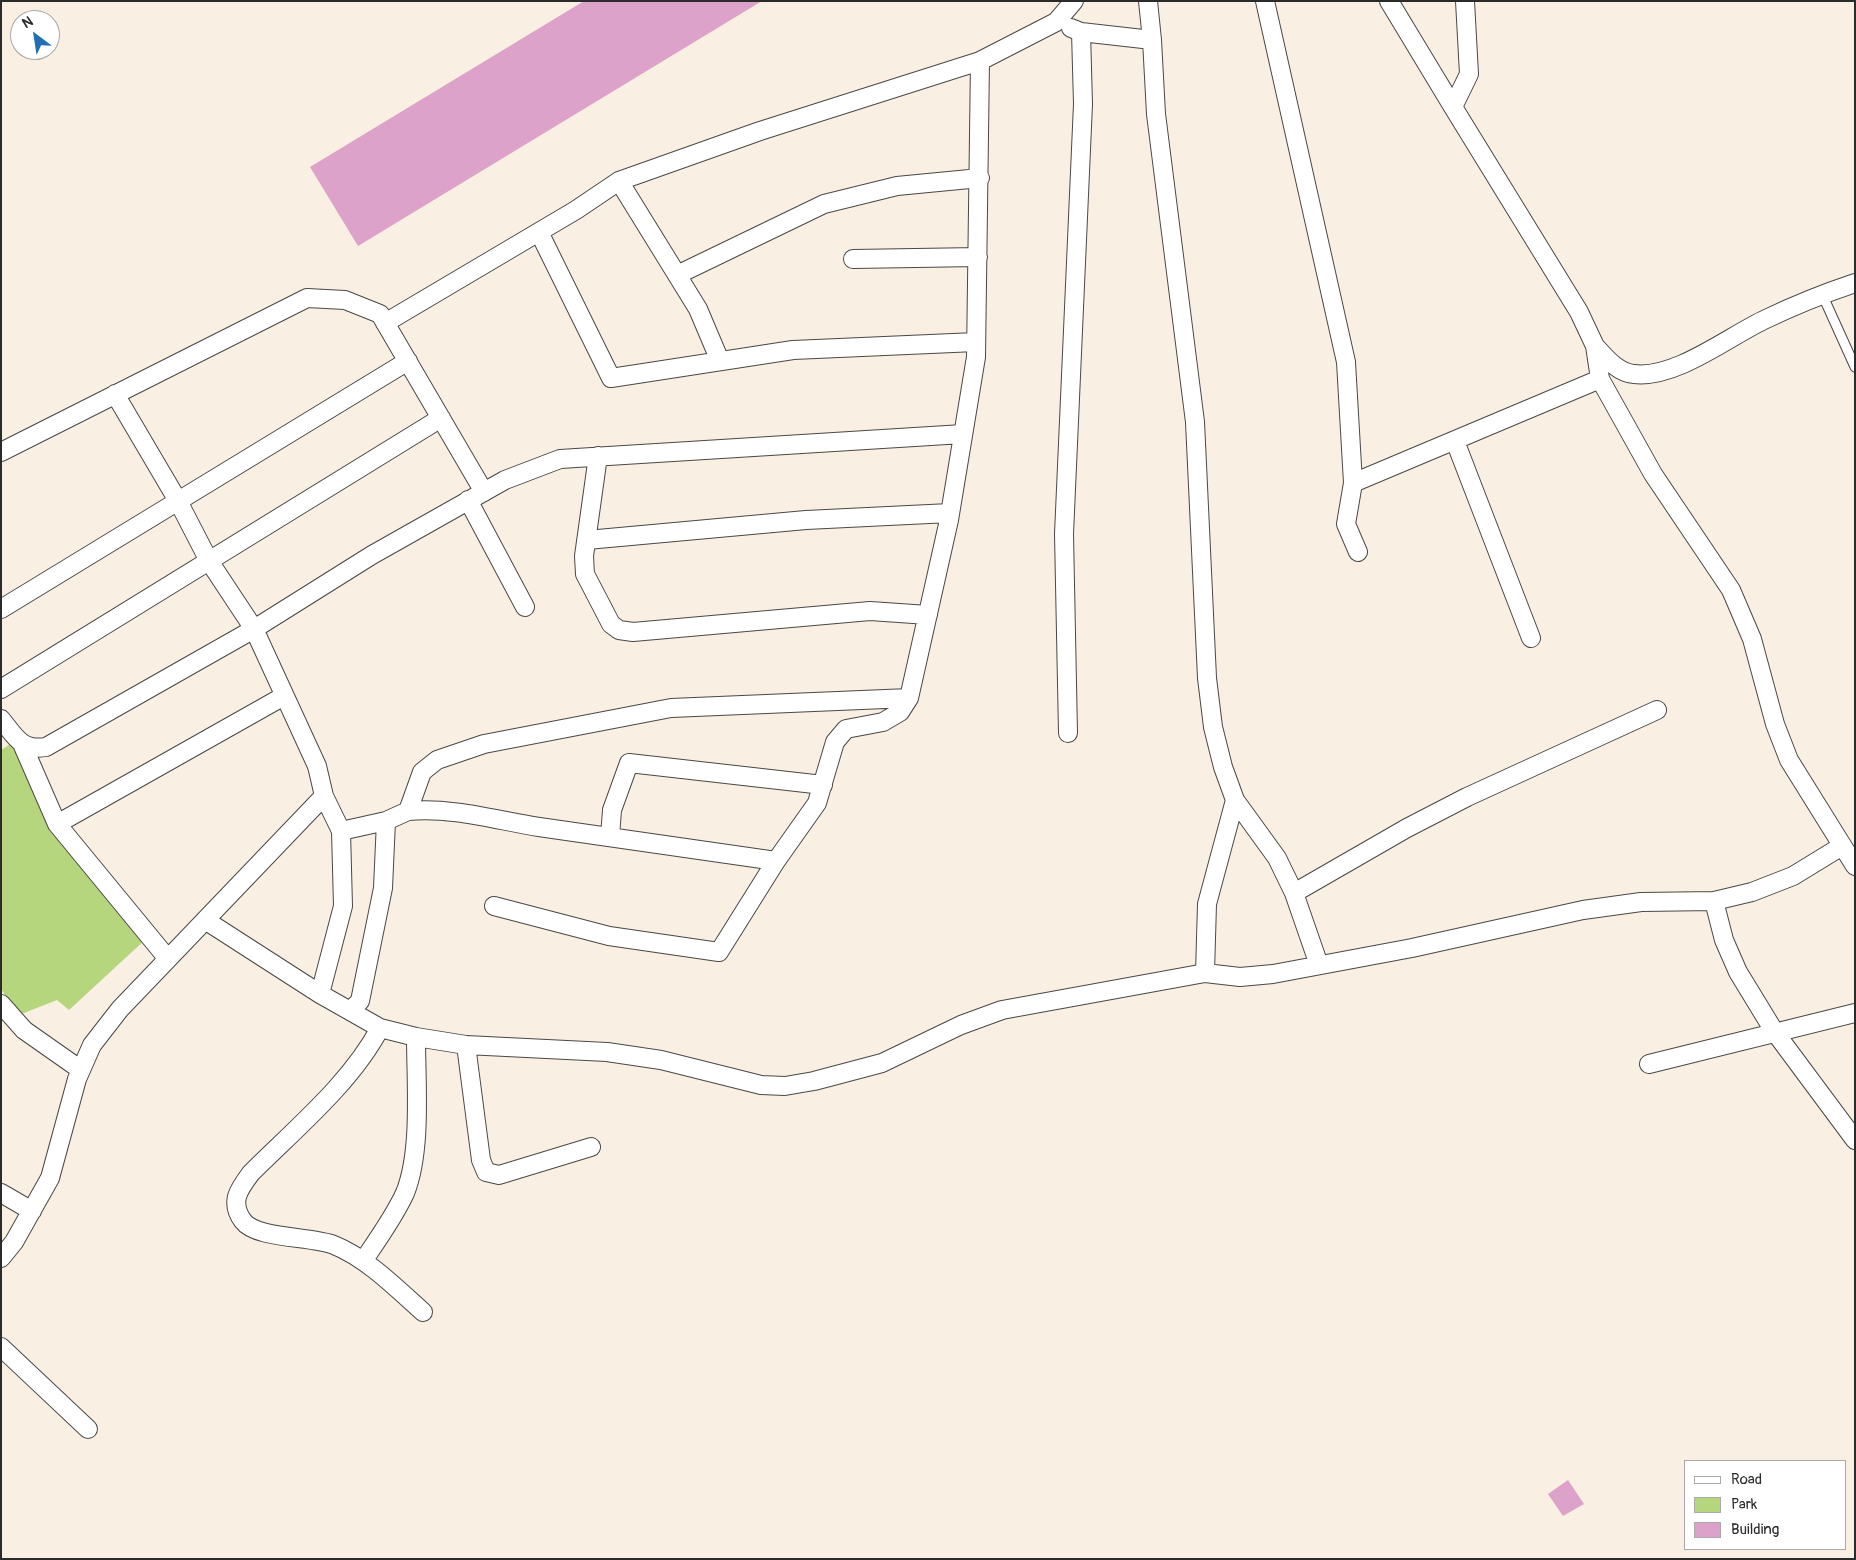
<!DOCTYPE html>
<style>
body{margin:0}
#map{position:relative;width:1856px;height:1560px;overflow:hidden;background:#f9efe2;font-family:Pangolin,sans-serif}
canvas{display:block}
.frame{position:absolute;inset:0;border:2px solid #2b2b2b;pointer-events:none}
.legend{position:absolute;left:1684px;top:1460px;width:162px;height:90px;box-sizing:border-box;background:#fff;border:1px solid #aaa;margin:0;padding:6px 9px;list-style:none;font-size:15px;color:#2b2b2b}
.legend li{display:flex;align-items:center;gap:10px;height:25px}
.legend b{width:25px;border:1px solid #aaa}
.north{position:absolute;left:10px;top:10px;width:50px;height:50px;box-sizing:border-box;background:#fff;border:1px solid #aaa;border-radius:50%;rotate:329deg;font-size:14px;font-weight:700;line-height:20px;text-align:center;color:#2b2b2b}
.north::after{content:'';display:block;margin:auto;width:18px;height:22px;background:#1f6fb2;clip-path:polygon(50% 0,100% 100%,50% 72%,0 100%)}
</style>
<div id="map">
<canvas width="1856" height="1560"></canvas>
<div class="frame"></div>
<ul class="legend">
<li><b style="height:6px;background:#fff"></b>Road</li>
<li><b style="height:14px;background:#b6d67d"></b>Park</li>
<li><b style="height:14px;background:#dda2c9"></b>Building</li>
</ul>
<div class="north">N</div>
</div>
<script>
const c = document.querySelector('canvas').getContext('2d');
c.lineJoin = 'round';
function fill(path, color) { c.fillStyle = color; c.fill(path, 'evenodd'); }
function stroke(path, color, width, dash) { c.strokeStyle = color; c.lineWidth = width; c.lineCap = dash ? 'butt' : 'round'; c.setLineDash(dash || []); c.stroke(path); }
const green = new Path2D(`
 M12,743l135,195 -78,72 -12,-10 -38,15 -18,-26v-239z`);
const building = new Path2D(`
 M584,1h178l-404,245 -48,-79z
 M1568,1480l16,24 -21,12 -15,-22z`);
const lane = new Path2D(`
 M1822,294l33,73`);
const street = new Path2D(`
 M1148,1l4,39
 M1265,1l81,361 7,121 -7,41 12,28
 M1389,1l64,106
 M1465,1l4,73 -16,33 126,205 16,34 5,33 53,95 78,116 21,49 23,85 14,36 66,106
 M1081,32l71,8 4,74 39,308 12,256 6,49 10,40 12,33 42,58 17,35 25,72
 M619,181l79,128 22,52
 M539,232l72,146 182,-28 183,-8
 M853,259l125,-2
 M677,275l147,-71 73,-18 83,-8
 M385,323l191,-113 43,-29 141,-50 220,-70 76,-39 18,-21
 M1595,346c10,11 23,27 39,28 42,5 95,-38 132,-55 29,-14 59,-26 89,-36
 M115,394l63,107 31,60 45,68 63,137 7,30 17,35 2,75 -23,88
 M1455,441l76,197
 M1,452l306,-154 38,2 35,14 104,178
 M598,456l-14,100 1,18 26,50 8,6 14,2 237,-21 58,4
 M1353,483l247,-104
 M468,500l57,107
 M587,540l219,-20 144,-7
 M1,609l407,-248
 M1,689l440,-271
 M1,719c14,17 20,32 45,28l208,-118 118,-74 133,-75 55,-21 403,-25
 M1068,733l-4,-199 19,-430 -2,-72 -10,-4
 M23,746l34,78 111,135
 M408,811c45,-4 87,9 131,16 79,12 158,22 237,34
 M57,824l227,-128
 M341,831l45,-10 22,-10 14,-39 15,-12 47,-16 187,-36 238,-10
 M610,837l2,-27 17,-47 194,22
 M1294,893l113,-65 60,-31 190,-87
 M1714,901l10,39 14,32 36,59 81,109
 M494,906l115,30 110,16 57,-91 41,-58 18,-61 11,-13 37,-7 17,-10 9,-14 40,-178 27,-163 4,-296
 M205,920l115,74 60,34 36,9 50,8 141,7 54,8 100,25 24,1 29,-5 68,-18 79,-38 41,-15 203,-37 35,4 33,-3 139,-26 171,-38 58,-8 73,-1 38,-9 41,-16 49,-30
 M1205,973l2,-69 28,-104
 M1,1004l23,26 57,40
 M350,1011l10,-10 23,-113 3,-67
 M380,1028c-29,55 -85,101 -129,145 -12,16 -22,29 -8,48 13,18 69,15 91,24 34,14 62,43 89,67
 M466,1045l15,115 5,12 13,3 92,-28
 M1649,1064l206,-51
 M1,1193l31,18
 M1,1258l13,-16 36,-64 27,-99 15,-34 28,-36 204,-213
 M363,1261c15,-22 31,-44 42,-68 17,-42 11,-110 11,-156
 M1,1347l87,82`);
fill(green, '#b6d67d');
fill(building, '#dda2c9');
stroke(lane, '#4a4846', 11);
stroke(street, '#4a4846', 20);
stroke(lane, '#fff', 9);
stroke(street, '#fff', 18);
</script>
